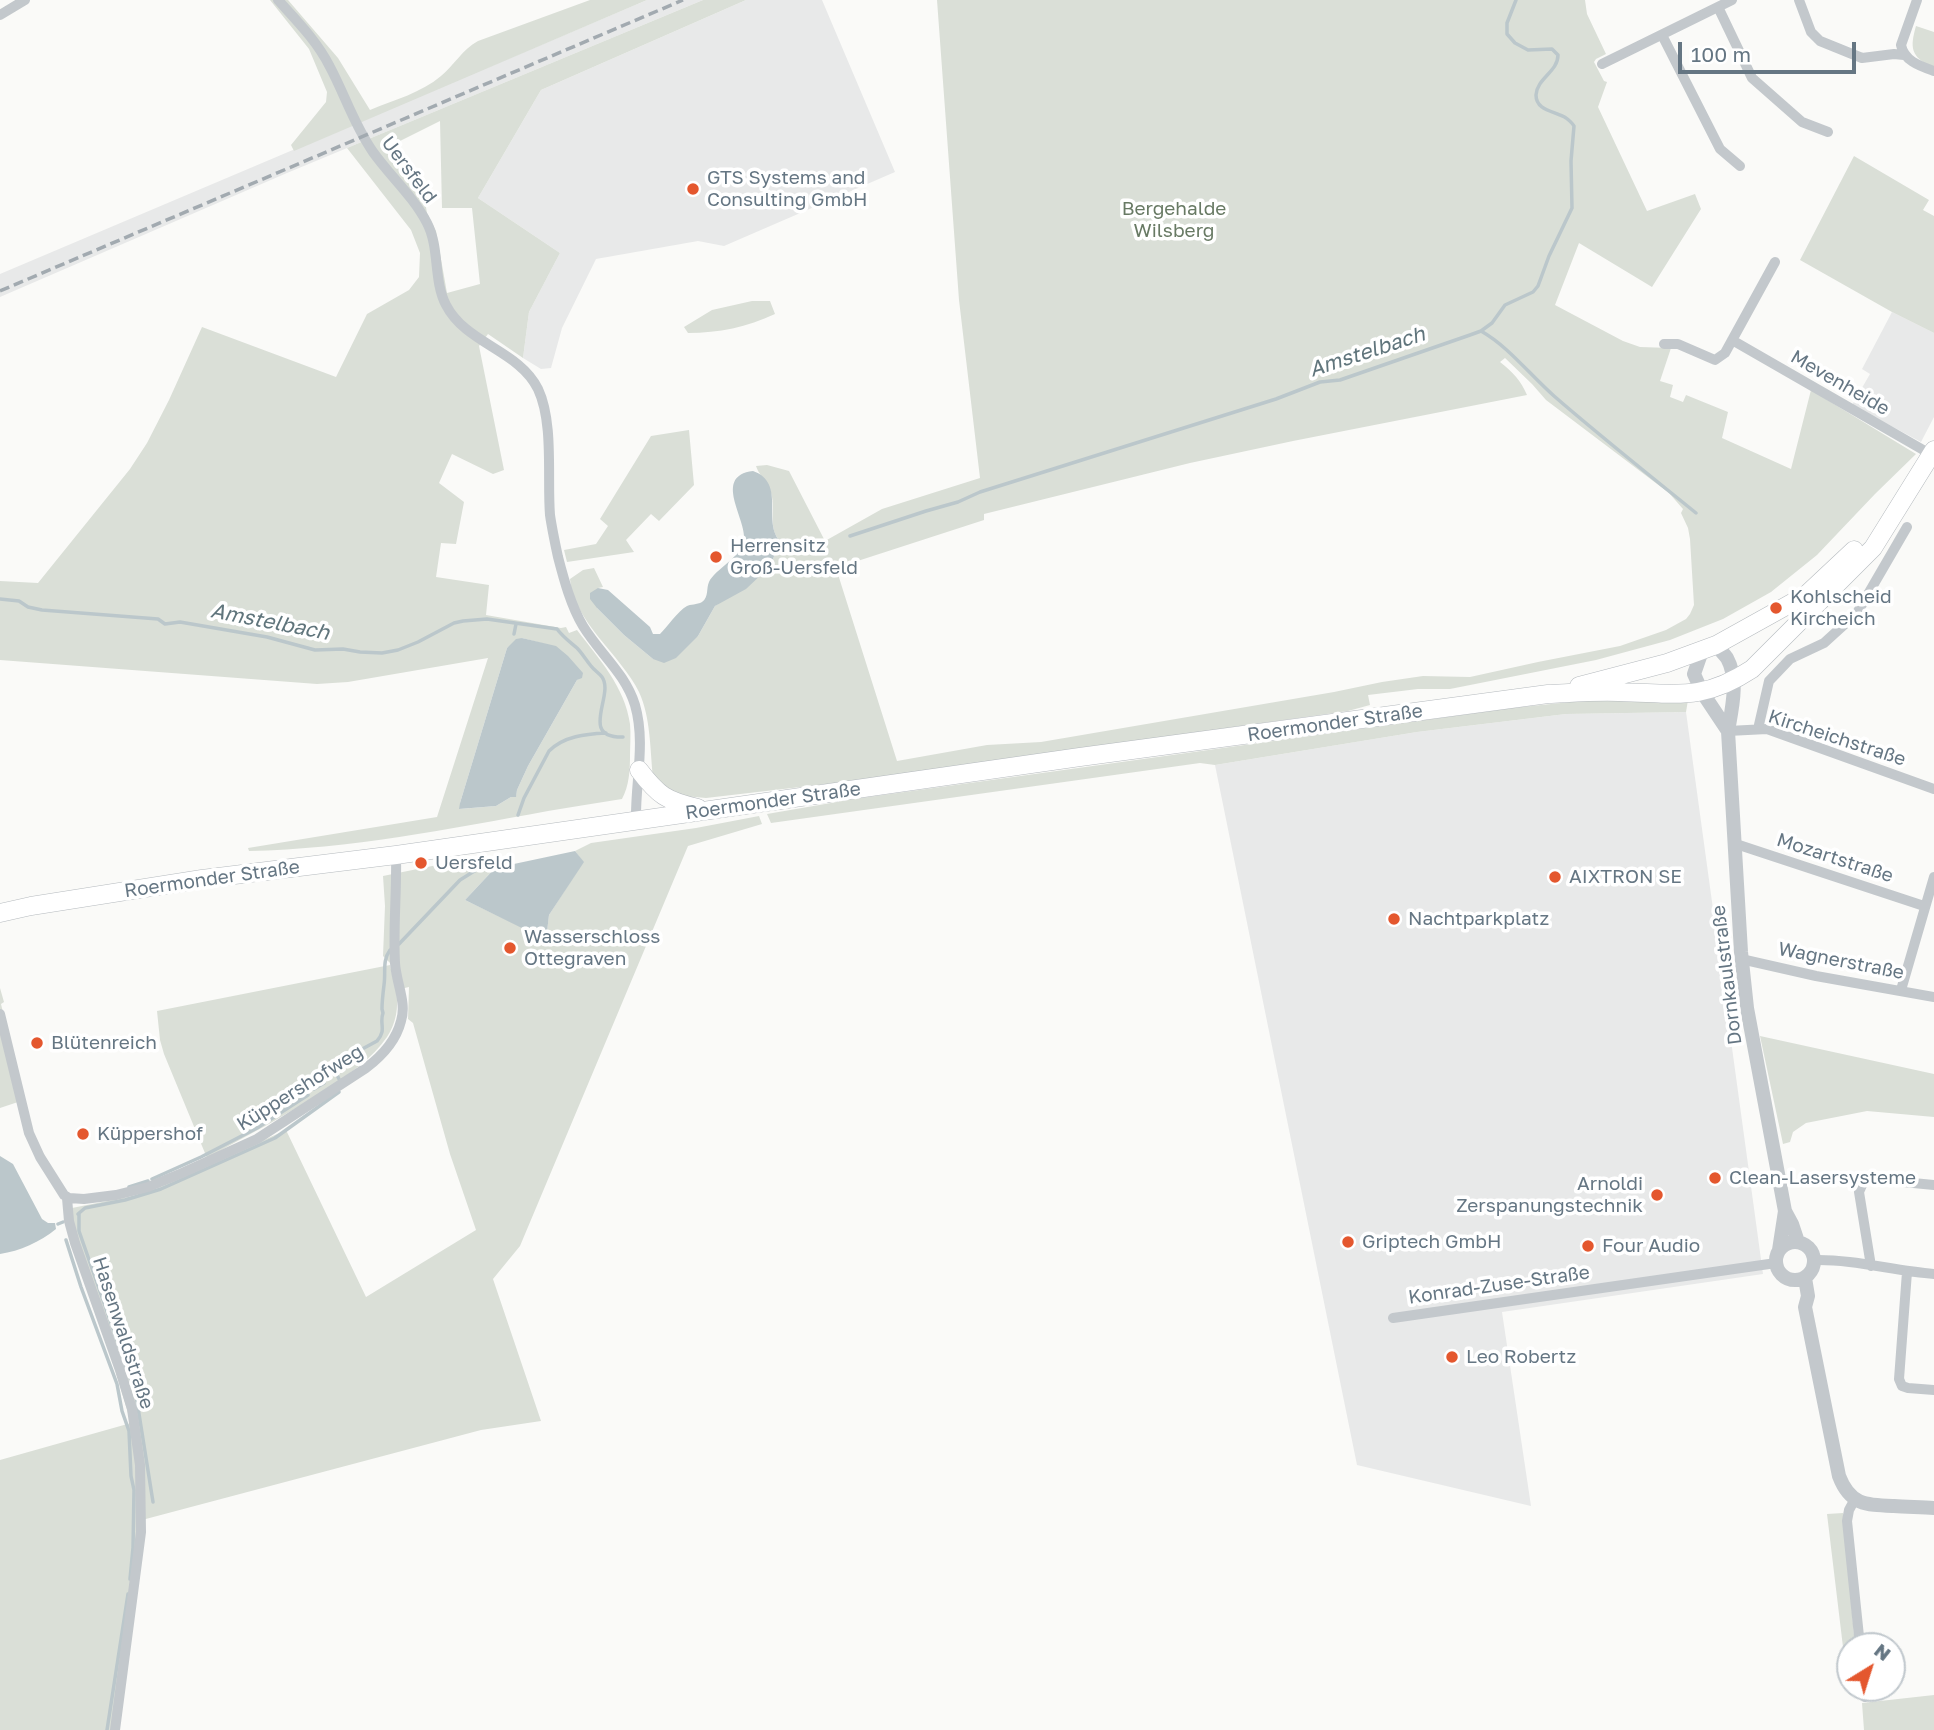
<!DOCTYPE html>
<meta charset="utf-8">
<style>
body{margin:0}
#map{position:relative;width:1934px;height:1730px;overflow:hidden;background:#fafaf8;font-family:"Golos Text",sans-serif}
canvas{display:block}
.north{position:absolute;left:1836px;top:1632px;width:70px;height:70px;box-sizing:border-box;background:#fff;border:2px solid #c1c8cd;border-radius:50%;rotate:38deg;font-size:19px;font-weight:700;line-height:28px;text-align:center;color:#657683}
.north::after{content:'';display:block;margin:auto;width:24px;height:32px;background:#e4572e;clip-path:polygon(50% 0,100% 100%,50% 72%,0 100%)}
.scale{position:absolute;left:1678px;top:42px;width:178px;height:32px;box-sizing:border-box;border:4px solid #657683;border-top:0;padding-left:9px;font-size:21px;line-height:24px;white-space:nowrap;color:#657683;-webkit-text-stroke:5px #fff;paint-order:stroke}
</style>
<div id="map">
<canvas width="1934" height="1730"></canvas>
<div class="north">N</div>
<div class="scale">100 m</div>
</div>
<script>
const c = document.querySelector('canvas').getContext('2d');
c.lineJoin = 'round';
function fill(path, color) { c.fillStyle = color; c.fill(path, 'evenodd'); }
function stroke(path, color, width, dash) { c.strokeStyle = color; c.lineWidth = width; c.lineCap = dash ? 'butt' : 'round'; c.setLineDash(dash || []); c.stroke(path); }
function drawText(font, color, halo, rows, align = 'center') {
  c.font = font + ' "Golos Text",sans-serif'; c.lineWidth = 7; c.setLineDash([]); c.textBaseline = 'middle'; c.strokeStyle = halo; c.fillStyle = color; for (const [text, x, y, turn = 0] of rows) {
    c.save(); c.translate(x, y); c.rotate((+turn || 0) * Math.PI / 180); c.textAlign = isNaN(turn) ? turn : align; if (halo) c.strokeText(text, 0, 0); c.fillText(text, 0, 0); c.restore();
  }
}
const built = new Path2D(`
 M647,0h56l-416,173 -287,124v-23z
 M746,0h76l73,172 -171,74 -26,-5 -102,18 -34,69 -11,40 -10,1 -18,-11 6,-46 31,-59 -82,-55 63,-108z
 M1892,312l42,21v84l-13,25 -69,-37 18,-31 -8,-5z
 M1686,712l77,562 -261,38 29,194 -174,-41 -142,-700 202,-33 149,-18z`);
const green = new Path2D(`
 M270,0h18l50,58 32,52c24,-10 51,-17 71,-34 14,-12 21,-26 37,-35l112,-41h57l-353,151 -3,-6 35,-43 1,-10 -18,-43z
 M703,0h43l-205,90 -63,108 82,55 -31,59 -6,46 -35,-24 -9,12 25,124 -11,4 -41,-20 -13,29 25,19 -8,42 -15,-1 -5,34 53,8 -3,30 75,13 5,-1 3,6 8,-3c22,29 48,57 53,94 1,10 0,22 0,32 0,15 -1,30 -8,43 -25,4 -50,8 -74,12 -99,18 -198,38 -299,40l-1,-3 189,-31 51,-159 -140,24 -31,2 -317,-24v-79l38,2 92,-114 17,-26 22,-43 33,-73 134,50 31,-63 42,-24 10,-13 1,-24 -9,-23 -64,-82zM440,121l2,87h30l8,76 -33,9 -11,-62 -9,-18 -3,-17 -6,-12 -26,-39zM522,638l34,9 26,26v4l-5,3 -49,86 -11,24 -1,6 -5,1 -15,9 -36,3v-6l47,-155z
 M937,0h648l2,14 19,40 -10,5 -2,3 10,19 3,1 -9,25 49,104 48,-17 6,15 -49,78 -73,-44 -24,62 68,36 17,6 31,1 -11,33 13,4 -3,12 13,5 3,-7 42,17 -6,26 69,31 20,-79 105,64 -41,40 -58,61 -46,37 -48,27 -53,21 -74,20 -146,29h-32l-50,6 2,10 -22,6 -513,72 -129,15 -33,-3 -20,-18c-3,-27 -2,-59 -14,-85 -18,-37 -66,-71 -69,-113l13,-9 11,-2 9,19 -5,1 -1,20 27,27 29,24 45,-23 17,-30 56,-42 7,-18 3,-4c-13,-12 -6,-29 -9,-45 -3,-17 -11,-17 -16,-31l11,-1 22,6 36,70 57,-32 98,-31 -21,-178zM1505,358l27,26 14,16 123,93 14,16 -2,4 7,15 2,11 4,66 -4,9 -4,5 -20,11 -46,16 -82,16 -68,15 -47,-1 -41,6 -48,10 -293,50 -54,3 -90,16 -61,-193 148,-48v-6l206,-51 103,-22 234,-46c-6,-14 -14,-23 -27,-33z
 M1916,26l18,6v35c-24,-9 -24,-20 -18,-41z
 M1854,156l75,44 -6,10 11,6v117l-42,-21 -92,-52z
 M752,301h18l5,13c-28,13 -56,19 -87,19l-4,-6 28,-17z
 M689,430l5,55 -35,36 -8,-7 -25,26 8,12 -67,10 -3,-12 32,-6 12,-18 -8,-7 51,-83z
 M1590,700h98l-2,12 -120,2 -149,18 -202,33 -15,-2 -429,60 -4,-9 87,-15 658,-91z
 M759,816l3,8 -74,22 -168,400 -27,33 48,142 -60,9 -339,90 -25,210h-117v-270l131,-37 -64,-214 80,-16 139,-63 80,167 110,-67 -26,-76 -37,-131 -5,-4 1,-32 -13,3c3,17 0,33 -9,47 -15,22 -36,35 -57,50 -39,26 -82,48 -123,71l-43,-104 -4,-14 -3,-29 233,-46 4,18 -3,-19 -8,-8 2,-50 -2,-30 64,-13 45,-3 3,8 -30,32 73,35 9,-4 2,-16 34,-53 -8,-11 16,-8 105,-15z
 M0,988l4,14 -3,2 23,96 -24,8z
 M1760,1036l174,38v43l-67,-6 -61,12 -13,9 -3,10 -7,2z
 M1843,1513l12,133h-5v27l-4,-1 -19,-158z
 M1934,1695v35h-70l-2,-27z`);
const water = new Path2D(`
 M753,471c34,12 8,52 28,71h3v3l-6,1 -7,18 -7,8 -18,17 -31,17 -17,30 -22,22 -12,5 -11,-4 -29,-24 -27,-27 -7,-9v-6l8,-5 10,2 42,37 3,7h7c7,-7 18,-23 27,-28 3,-2 10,-1 15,-4 7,-5 4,-14 7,-20 6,-13 33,-25 35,-42 3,-21 -32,-64 9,-69z
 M522,638l34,8 12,10 15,17 -1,5 -5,2 -49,86 -11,24 -1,7h-5l-15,9 -37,3 1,-6 47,-155 9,-9z
 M575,851l9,11 -35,53 -2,17 -9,4 -73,-36 30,-32z
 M0,1156l13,8 29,55 6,4h7l1,6c-16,13 -36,22 -56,25z`);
const stream = new Path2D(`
 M1481,331c28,16 48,43 73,65 46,40 94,78 142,117
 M850,536l76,-25 32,-9 22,-10 296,-93 44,-17 20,-2 130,-45 11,-4 11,-8 13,-18 28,-13 5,-6 11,-30 23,-48 -1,-47 3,-35c-1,-2 -6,-7 -8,-8 -11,-7 -30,-7 -30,-23 1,-17 22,-23 22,-40l-6,-6 -24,1 -13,-7 -8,-9v-11l9,-23
 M0,599l19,2 9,6 14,3 116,9 7,5 15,-2 87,15 48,13 28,-1 17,3 22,1 16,-3 20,-8 36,-19 9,-2 24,-2 70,10c6,8 13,13 20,19 5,5 9,12 14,18 3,4 8,7 11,11 13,18 -24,61 21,60
 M514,634l2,-10
 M518,815l6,-17 25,-47c15,-15 37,-17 57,-18
 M399,944l61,-64 32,-20
 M332,1065l7,14
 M314,1089l10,-6 3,-13 2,-3 48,-26c10,-11 2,-17 6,-28l-1,-4c0,-8 1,-16 2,-24 2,-13 -2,-24 6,-35
 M152,1179l49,-22 56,-29 51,-33
 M129,1187l19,-6
 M78,1214l7,-6 40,-8 36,-11 114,-51 64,-46
 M79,1214v17l57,164 17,107
 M58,1224l5,-2
 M66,1240l15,47 36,97 5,27 7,20 2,45 3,14 -1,58 -3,31
 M107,1730l21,-136`);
const minor = new Path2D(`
 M278,0c19,21 39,41 52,67 15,28 24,58 43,85 17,24 40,44 54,71 13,25 6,57 19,82 20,39 73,45 92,84 16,34 9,89 12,126 2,14 5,28 8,42 6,23 13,49 25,69 17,28 42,47 52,79 11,38 0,78 1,116
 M1799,0l12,32 9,9 42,17 32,-4 10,1
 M1917,0l-16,45c3,16 19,21 33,26
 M1718,7l34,71 50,44 26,10
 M0,15l25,-15
 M1662,35l58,114 20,17
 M1602,64l130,-64
 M1732,340l200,115
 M1664,344h14l37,16 10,-7 50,-91
 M1758,729l11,-48 21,-22 34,-16 33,-30 50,-86
 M1728,731l39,-2 167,60
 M1733,843l191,63
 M1741,959l75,17 118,21
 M1901,990l33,-113
 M0,1014l29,119 11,24 24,38 5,3 15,1 32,-4 32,-8 34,-14 75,-34 109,-71c16,-12 30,-27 35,-47 6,-18 -5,-39 -6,-58 -2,-36 2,-72 1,-108
 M67,1198l2,23 6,22 45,127 12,39 8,56 1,67 -26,198
 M1814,1260c40,-1 80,11 120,14
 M1871,1266l-12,-74 4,-9 9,-4 62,6
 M1907,1272l-8,107 3,7 6,2 26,2
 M1393,1318l383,-55
 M1855,1499l-6,11 -2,11 13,125
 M1864,1688l1,9`);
const tertiary = new Path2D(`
 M1716,645c3,4 8,9 11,13 12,22 5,50 1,73l13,221 6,56 38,203 7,13 6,18
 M1702,651l-8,23 8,18 26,39
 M1776 1261a19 19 0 1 1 38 0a19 19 0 1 1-38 0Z
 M1779,1250l6,-39
 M1805,1278l3,18 -3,11 34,169c11,29 27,29 55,30 13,1 27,1 40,2`);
const primary = new Path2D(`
 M1579,686l88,-23 49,-18 90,-50 48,-45
 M639,770c19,25 27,31 59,38
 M0,913l31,-7 171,-27 194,-24 684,-98 468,-63c23,-1 48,-3 71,-2 56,1 83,10 133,-23l121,-121 61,-98`);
const rail = new Path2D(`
 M0,291l683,-291`);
const markers = [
 [693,189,7,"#e4572e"],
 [716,557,7,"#e4572e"],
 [1776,608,7,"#e4572e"],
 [421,863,7,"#e4572e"],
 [1555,877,7,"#e4572e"],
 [1394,919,7,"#e4572e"],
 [510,948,7,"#e4572e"],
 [37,1043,7,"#e4572e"],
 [83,1134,7,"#e4572e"],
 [1715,1178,7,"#e4572e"],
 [1657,1195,7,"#e4572e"],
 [1348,1242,7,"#e4572e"],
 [1588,1246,7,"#e4572e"],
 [1452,1357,7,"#e4572e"]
];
const streetNames = [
 ["Uersfeld",409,170,53],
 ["Mevenheide",1840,383,30],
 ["Roermonder Straße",1335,723,-8],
 ["Kircheichstraße",1837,738,18],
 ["Roermonder Straße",773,801,-8],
 ["Mozartstraße",1835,858,18],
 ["Roermonder Straße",212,879,-8],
 ["Wagnerstraße",1841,961,11],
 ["Dornkaulstraße",1727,975,-97],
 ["Küppershofweg",300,1088,-32],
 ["Konrad-Zuse-Straße",1499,1285,-8],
 ["Hasenwaldstraße",123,1333,72]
];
const poiNames = [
 ["GTS Systems and",707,178],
 ["Consulting GmbH",707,200],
 ["Herrensitz",730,546],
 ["Groß-Uersfeld",730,568],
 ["Kohlscheid",1790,597],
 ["Kircheich",1790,619],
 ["Uersfeld",435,863],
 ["AIXTRON SE",1569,877],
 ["Nachtparkplatz",1408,919],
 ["Wasserschloss",524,937],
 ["Ottegraven",524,959],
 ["Blütenreich",51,1043],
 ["Küppershof",97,1134],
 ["Clean-Lasersysteme",1729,1178],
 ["Arnoldi",1643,1184,"right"],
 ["Zerspanungstechnik",1643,1206,"right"],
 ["Griptech GmbH",1362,1242],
 ["Four Audio",1602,1246],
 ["Leo Robertz",1466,1357]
];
const parkNames = [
 ["Bergehalde",1174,209],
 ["Wilsberg",1174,231]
];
const waterNames = [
 ["Amstelbach",1367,352,-18],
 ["Amstelbach",270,622,11]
];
fill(built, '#e8e9e9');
fill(green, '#dadfd7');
fill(water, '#bbc7cb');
stroke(stream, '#bbc7cb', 3.5);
stroke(primary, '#b5babe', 19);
stroke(minor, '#c3c8cc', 10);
stroke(tertiary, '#c3c8cc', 14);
stroke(primary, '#fff', 18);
stroke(rail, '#a2aab0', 3.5, [10, 5]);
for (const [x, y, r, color] of markers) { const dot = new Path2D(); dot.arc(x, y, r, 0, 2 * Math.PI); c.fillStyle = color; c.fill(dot); stroke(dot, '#fff', 2.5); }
drawText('19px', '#657683', '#fff', streetNames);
drawText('19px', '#657683', '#fff', poiNames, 'left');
drawText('19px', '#687a64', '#fff', parkNames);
drawText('italic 21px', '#60757c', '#fff', waterNames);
</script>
